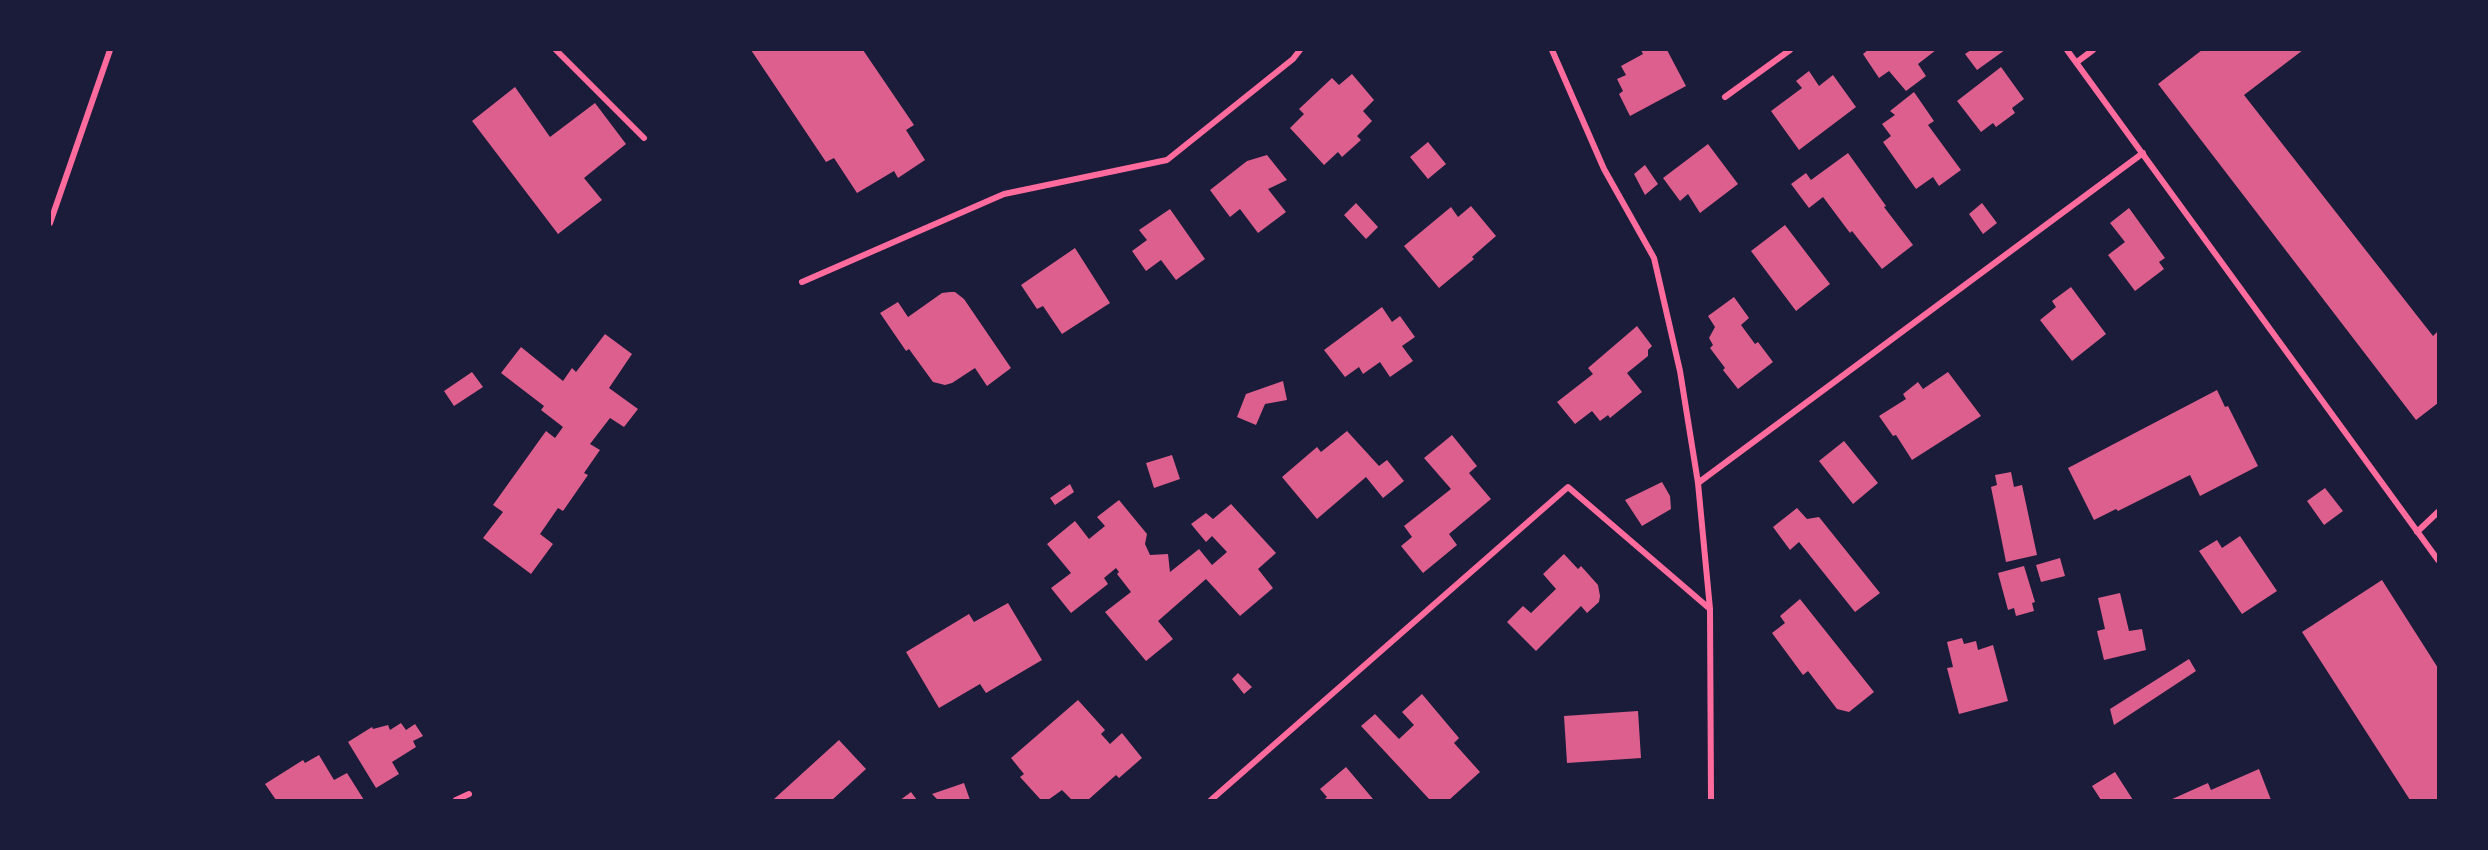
<!DOCTYPE html>
<style>
body{margin:0}
#map{position:relative;width:2488px;height:850px;overflow:hidden;background:#1b1b3a;font-family:"Playfair Display",serif}
canvas{display:block}
.frame{position:absolute;inset:0;border:51px solid #1b1b3a;pointer-events:none}
</style>
<div id="map">
<canvas width="2488" height="850"></canvas>
<div class="frame"></div>
</div>
<script>
const c = document.querySelector('canvas').getContext('2d');
c.lineJoin = 'round';
function fill(path, color) { c.fillStyle = color; c.fill(path, 'evenodd'); }
function stroke(path, color, width, dash) { c.strokeStyle = color; c.lineWidth = width; c.lineCap = dash ? 'butt' : 'round'; c.setLineDash(dash || []); c.stroke(path); }
const building = new Path2D(`
 M751,50h112l51,75 -8,5 19,30 -27,18 -4,-7 -37,22 -23,-35 -8,4z
 M1641,50h26l19,36 -56,30 -11,-22 4,-3 -6,-12 9,-4 -5,-9 22,-12z
 M1868,50h68l-18,14 8,12 -20,15 -17,-20 -10,7 -16,-24z
 M1971,50h34l-28,20 -12,-16z
 M2202,50h101l-59,45 189,241 5,-5v72l-22,17 -258,-336z
 M2001,67l23,32 -12,9 3,5 -19,14 -3,-4 -12,9 -24,-31z
 M1809,71l10,15 14,-11 23,32 -57,43 -28,-39 31,-23 -6,-7z
 M1352,74l22,26 -11,11 9,10 -15,15 4,4 -19,17 -4,-5 -14,13 -34,-37 14,-14 -5,-5 33,-31 7,7z
 M515,87l35,50 45,-34 31,41 -42,34 18,22 -44,34 -86,-113z
 M1914,92l20,29 -6,4 33,45 -22,16 -6,-9 -17,12 -33,-47 8,-6 -9,-12 13,-9 -5,-4z
 M1428,142l18,22 -18,15 -18,-22z
 M1708,144l30,40 -38,29 -12,-19 -8,7 -17,-23z
 M1848,153l38,53 -2,1 29,38 -31,24 -30,-38 -2,2 -27,-36 -14,11 -18,-24 15,-11 5,7z
 M1267,155l20,25 -19,9 18,23 -28,21 -18,-24 -10,8 -20,-27 37,-29z
 M1645,165l13,19 -13,11 -11,-21z
 M1356,203l22,24 -12,12 -22,-24z
 M1982,203l15,20 -14,11 -14,-20z
 M1471,206l25,30 -24,21 2,2 -35,29 -35,-42 47,-39 7,10z
 M2129,208l36,50 -6,4 5,7 -29,22 -27,-36 17,-13 -15,-19z
 M1170,209l35,50 -29,21 -15,-20 -15,11 -14,-20 15,-11 -8,-10z
 M1785,225l45,59 -34,27 -45,-60z
 M1075,248l35,55 -48,31 -19,-28 -6,3 -16,-24z
 M2071,287l35,47 -34,27 -32,-41 16,-13 -4,-6z
 M950,292h5l9,7 47,69 -24,18 -12,-18 -23,15 -7,2 -12,-3 -24,-33 -3,2 -26,-38 18,-11 10,15 34,-24z
 M1734,297l15,21 -8,7 14,19 3,-2 15,20 -35,27 -15,-19 2,-2 -15,-20 3,-3 -4,-7 6,-11 -7,-11z
 M1382,307l10,15 8,-6 15,21 -13,9 11,15 -23,16 -10,-15 -17,12 -4,-7 -14,10 -21,-27z
 M1637,326l15,20 -4,4v6l-21,17 15,19 -32,26 -2,-3 -8,6 -8,-10 -17,13 -18,-22 36,-28 -5,-6z
 M605,334l27,20 -23,34 29,21 -14,18 -14,-9 -20,26 10,6 -16,23 4,2 -25,36 -5,-3 -18,26 13,10 -22,30 -48,-36 20,-26 -10,-7 53,-74 9,7 8,-11 -22,-17 3,-4 -43,-33 20,-26 42,34 9,-13 4,4z
 M472,372l11,15 -29,19 -10,-15z
 M1948,372l33,44 -69,44 -16,-25 -3,1 -14,-20 27,-17 -3,-5 15,-12 5,7z
 M1283,381l4,19 -22,4 -9,21 -19,-8 9,-23z
 M2217,390l8,17 3,-1 30,60 -58,30 -10,-21 -72,36 -2,-2 -22,11 -26,-52z
 M1347,431l32,35 8,-6 17,21 -21,17 -17,-21 -49,42 -35,-42 35,-30 4,5z
 M1452,435l25,31 -8,7 22,26 -42,35 8,11 -34,28 -22,-27 11,-9 -8,-11 47,-37 -27,-31z
 M1844,441l34,42 -25,21 -34,-43z
 M1172,455l8,24 -26,9 -8,-25z
 M2011,472l3,15 8,-2 15,70 -31,7 -15,-75 6,-2 -2,-10z
 M1662,482l8,14 1,13 -29,17 -17,-26z
 M1070,484l4,8 -19,13 -5,-7z
 M2325,488l18,23 -19,14 -17,-24z
 M1119,500l28,34 -2,10 5,11 18,-1 2,18 29,-23 13,16 15,-13 -15,-16 -6,6 -15,-18 15,-11 7,6 18,-15 45,49 -18,16 15,19 -33,28 -34,-37 -48,42 15,18 -27,22 -41,-49 26,-20 -14,-18 2,-2 -3,-4 -12,10 4,6 -37,29 -20,-25 20,-15 -24,-29 28,-23 14,18 16,-13 -8,-9z
 M1797,508l10,11 12,-2 61,76 -25,19 -56,-70 -9,8 -17,-23z
 M2240,536l37,55 -35,23 -43,-63 18,-11 5,8z
 M1564,554l14,15 3,-3 17,19 2,11 -1,6 -12,11 -6,-7 -45,45 -29,-29 16,-16 8,7 25,-24 -13,-15z
 M2060,558l5,18 -24,6 -5,-17z
 M2024,566l11,36 -3,1 2,8 -18,5 -2,-8 -6,2 -10,-37z
 M2382,580l56,88v132h-28l-108,-168z
 M2120,593l9,38 13,-2 4,21 -42,10 -7,-29 8,-2 -7,-31z
 M1800,599l74,93 -25,20 -12,-3 -29,-38 -5,4 -31,-42 13,-10 -5,-7z
 M1008,603l34,57 -56,33 -6,-9 -41,24 -33,-56 63,-38 5,8z
 M1962,638l2,6 12,-3 2,9 15,-5 15,56 -49,13 -12,-46 6,-1 -6,-25z
 M2189,659l7,12 -82,54 -4,-16z
 M1238,673l14,14 -8,7 -12,-15z
 M1422,694l37,44 -5,5 26,29 -31,28h-19l-69,-74 14,-12 24,25 15,-14 -12,-13z
 M1078,700l27,30 -4,4 9,10 12,-11 20,25 -23,20 -3,-3 -28,25h-16l-10,-10 -14,10h-7l-21,-23 4,-3 -13,-16z
 M1638,711l3,47 -74,5 -3,-47z
 M401,723l5,7 9,-6 8,12 -10,5 3,6 -24,15 7,12 -23,14 -28,-46 24,-15 1,2 15,-4 2,5z
 M839,740l27,29 -34,31h-59z
 M319,755l15,25 13,-7 17,27h-88l-11,-16 38,-24 2,3z
 M1346,767l27,32 2,1h-51l3,-3 -7,-8z
 M2259,769l12,31h-101l38,-17 3,7z
 M2115,772l18,28h-32l-9,-14z
 M964,783l6,17h-32l-6,-6z
 M911,792l6,8h-17l3,-2z`);
const minor = new Path2D(`
 M556,50l88,88
 M1552,50l52,119 50,89 26,113 18,112 12,126 1,191
 M2067,50l371,510
 M2077,62l16,-12
 M1725,97l65,-47
 M50,223l60,-173
 M802,282l202,-88 163,-34 126,-101 7,-9
 M1698,483l445,-330
 M2417,532l21,-20
 M456,800l13,-6
 M1211,800l357,-313 142,122`);
fill(building, '#dd5f8e');
stroke(minor, '#ff6b9d', 6);
</script>
